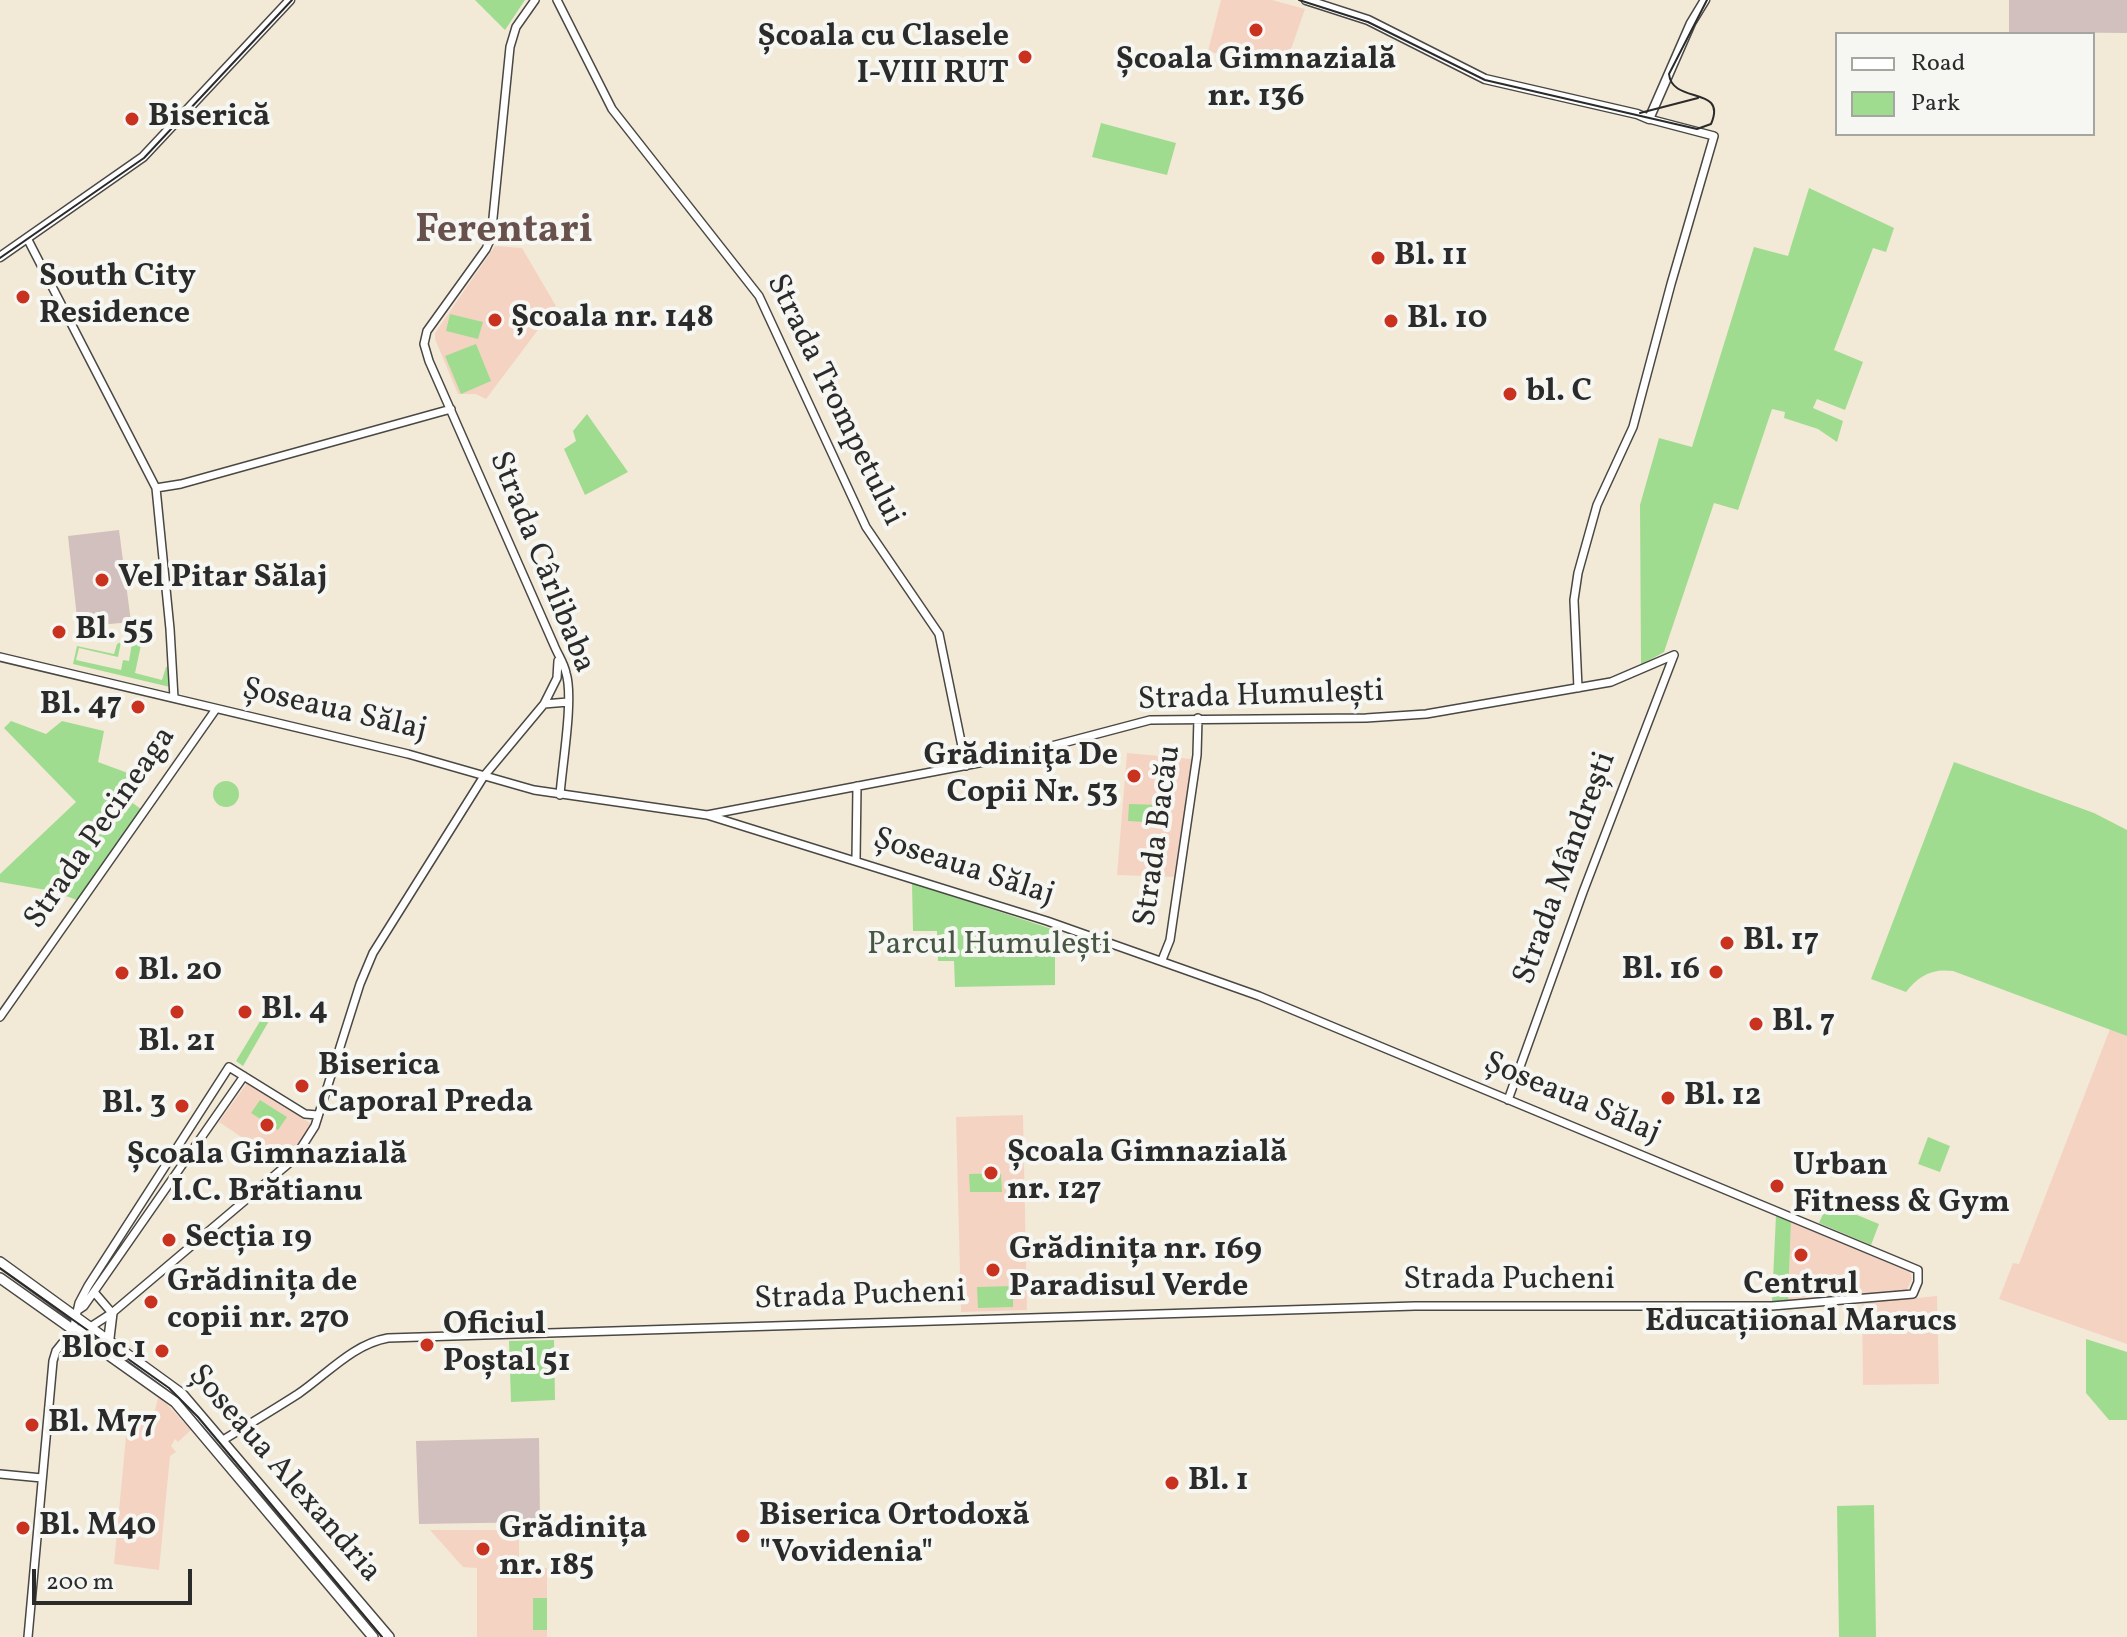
<!DOCTYPE html>
<meta charset="utf-8">
<style>
body{margin:0}
#map{position:relative;width:2127px;height:1637px;overflow:hidden;background:#f3e9d7;font-family:Vollkorn,serif}
canvas{display:block}
.legend{position:absolute;left:1835px;top:32px;width:260px;height:104px;box-sizing:border-box;background:#f6f6f2;border:2px solid #a5a5a2;margin:0;padding:10px 14px;list-style:none;font-size:24px;color:#2b2b2b}
.legend li{display:flex;align-items:center;gap:16px;height:40px}
.legend b{width:40px;border:2px solid #a5a5a2}
.scale{position:absolute;left:32px;top:1569px;width:160px;height:36px;box-sizing:border-box;border:4px solid #2b2b2b;border-top:0;padding-left:10px;font-size:24px;line-height:28px;white-space:nowrap;color:#2b2b2b;-webkit-text-stroke:6px #f6f6f2;paint-order:stroke}
</style>
<div id="map">
<canvas width="2127" height="1637"></canvas>
<ul class="legend">
<li><b style="height:10px;background:#fff"></b>Road</li>
<li><b style="height:22px;background:#a0dc90"></b>Park</li>
</ul>
<div class="scale">200 m</div>
</div>
<script>
const c = document.querySelector('canvas').getContext('2d');
c.lineJoin = 'round';
function fill(path, color) { c.fillStyle = color; c.fill(path, 'evenodd'); }
function stroke(path, color, width, dash) { c.strokeStyle = color; c.lineWidth = width; c.lineCap = dash ? 'butt' : 'round'; c.setLineDash(dash || []); c.stroke(path); }
function drawText(font, color, halo, rows, align = 'center') {
  c.font = font + ' Vollkorn,serif'; c.lineWidth = 8; c.setLineDash([]); c.textBaseline = 'middle'; c.strokeStyle = halo; c.fillStyle = color; for (const [text, x, y, turn = 0] of rows) {
    c.save(); c.translate(x, y); c.rotate((+turn || 0) * Math.PI / 180); c.textAlign = isNaN(turn) ? turn : align; if (halo) c.strokeText(text, 0, 0); c.fillText(text, 0, 0); c.restore();
  }
}
const built = new Path2D(`
 M1221,0h51l33,9 -22,63 -75,-21z
 M495,246l27,2 34,58 -70,93 -10,-5h-18l-23,-55v-6z
 M1127,753l65,6 -18,118 -57,-2z
 M2110,1029l17,7v308l-128,-45 14,-36 6,1z
 M247,1083l63,40v5l-27,37 -64,-43z
 M1023,1115l4,195 -66,2 -5,-195z
 M1791,1222l119,50 2,7 -5,10 1,10 29,-3 2,88 -76,1 -1,-91 -74,6z
 M158,1398l4,1 29,31 -13,12 -3,-3 -4,7 5,6 -6,4 -11,114 -45,-6 14,-149 18,6 1,-4 6,1z
 M430,1530h89v38h28v69h-70v-69l-14,-1z`);
const industrial = new Path2D(`
 M2009,0h118v33l-118,-1z
 M119,530l12,92 -53,5 -10,-91z
 M539,1438l1,84 -121,2 -3,-83z`);
const green = new Path2D(`
 M475,0h50l-20,30z
 M1101,123l75,20 -9,32 -75,-18z
 M1809,188l85,40 -8,24 -13,-4 -39,102 29,12 -18,48 -28,-11 -4,9 30,13 -6,21 -19,-13 -34,-11 1,-6 -13,-3 -34,101 -24,-7 -50,149 -23,13 -1,-160 19,-67 33,9 62,-200 34,9z
 M450,314l33,8 -5,17 -32,-8z
 M476,344l15,37 -30,13 -16,-38z
 M587,414l41,58 -43,23 -21,-46 12,-8 -3,-10z
 M134,631h10l-9,42 27,7 4,-13 5,-1 -1,21 -97,-23 4,-18 37,8 3,-10 4,-2 -3,15 -39,-9 -3,12 45,10 2,-10 6,1z
 M11,721l35,13 16,-13 42,10 -6,31 38,14 -12,21 17,12 -64,91 -25,-9 -52,-9v-8l76,-72 -72,-74z
 M1954,762l140,51 33,17v206l-174,-65c-21,-3 -35,5 -47,21l-35,-13z
 M213 794a13 13 0 1 1 26 0a13 13 0 1 1-26 0Z
 M1129,804l33,1 -1,18 -33,-2z
 M912,883l143,47v55l-100,2 -1,-26h-16l-1,-30h-24z
 M271,1003l6,4 -34,59 -7,-5z
 M260,1100l27,17 -9,13 -27,-17z
 M1928,1137l22,9 -10,26 -22,-8z
 M1001,1173l1,19h-32l-1,-18z
 M1828,1203l51,21 -8,21 -52,-22z
 M1776,1215l15,7 -3,78 -16,2z
 M1013,1286v21l-35,1 -1,-21z
 M2086,1339l41,13v68h-18l-23,-27z
 M554,1340l1,60 -44,2 -2,-61z
 M1874,1505l2,132h-37l-2,-131z
 M533,1598h14v32h-14z`);
const tertiary = new Path2D(`
 M535,0l-19,27 -6,20 -19,191 -5,11 -59,82 -3,13 5,17 125,284c4,10 10,18 12,28 8,25 -4,93 -6,122
 M557,0l55,109 147,187 107,231 73,107 27,132
 M27,238l129,250 14,141 4,69
 M156,488l25,-4 270,-75
 M0,657l408,97 126,36 173,25 340,106 212,75 659,274v12l-5,12 -141,12h-357l-1027,32c-35,6 -62,37 -90,56 -25,16 -50,31 -75,46
 M1578,688l-4,-88 4,-27 19,-68 36,-78 38,-143 43,-148 -65,-17
 M544,704l24,-2
 M707,815l303,-58 140,-37 216,-2 60,-4 185,-32 63,-27
 M856,860l1,-74
 M1162,960l8,-20 27,-185 1,-37
 M0,1017l216,-308
 M1508,1100l75,-208 91,-237
 M94,1292l18,21
 M78,1310l6,-4 160,-230
 M73,1330l19,-4 20,-13 182,-154 21,-33 45,-142 13,-31 111,-177 60,-72 13,-26 1,-17
 M73,1330l6,-27 9,-17 141,-219 76,47 13,1
 M0,1474l42,4
 M28,1637l25,-276 3,-10 17,-21`);
const secondary = new Path2D(`
 M1306,0l62,20 117,59 152,35 12,5 42,-96 14,-23
 M0,257l143,-100 147,-157`);
const primary = new Path2D(`
 M0,1262l182,132 207,243
 M0,1278l175,124 198,235
 M109,1338l3,-25`);
const tram = new Path2D(`
 M1299,0l69,22 117,58 212,49 14,-5c17,-39 -39,-19 -42,-50l38,-74
 M1640,113l58,-15
 M0,258l144,-100 148,-158
 M0,1268l169,120 29,29 184,220`);
const markers = [
 [1256,30,8,"#c8321e"],
 [1025,57,8,"#c8321e"],
 [132,119,8,"#c8321e"],
 [1378,258,8,"#c8321e"],
 [23,297,8,"#c8321e"],
 [495,320,8,"#c8321e"],
 [1391,321,8,"#c8321e"],
 [1510,394,8,"#c8321e"],
 [102,580,8,"#c8321e"],
 [59,632,8,"#c8321e"],
 [138,707,8,"#c8321e"],
 [1134,776,8,"#c8321e"],
 [1727,943,8,"#c8321e"],
 [1716,972,8,"#c8321e"],
 [122,973,8,"#c8321e"],
 [177,1012,8,"#c8321e"],
 [245,1012,8,"#c8321e"],
 [1756,1024,8,"#c8321e"],
 [302,1086,8,"#c8321e"],
 [1668,1098,8,"#c8321e"],
 [182,1106,8,"#c8321e"],
 [267,1125,8,"#c8321e"],
 [991,1173,8,"#c8321e"],
 [1777,1186,8,"#c8321e"],
 [169,1240,8,"#c8321e"],
 [1801,1255,8,"#c8321e"],
 [993,1270,8,"#c8321e"],
 [151,1302,8,"#c8321e"],
 [427,1345,8,"#c8321e"],
 [162,1351,8,"#c8321e"],
 [32,1425,8,"#c8321e"],
 [1172,1483,8,"#c8321e"],
 [23,1528,8,"#c8321e"],
 [743,1536,8,"#c8321e"],
 [483,1549,8,"#c8321e"]
];
const poiNames = [
 ["Școala cu Clasele",1009,39,"right"],
 ["I-VIII RUT",1009,76,"right"],
 ["Școala Gimnazială",1256,62,"center"],
 ["nr. 136",1256,99,"center"],
 ["Biserică",148,119],
 ["Bl. 11",1394,258],
 ["South City",39,279],
 ["Residence",39,316],
 ["Școala nr. 148",511,320],
 ["Bl. 10",1407,321],
 ["bl. C",1526,394],
 ["Vel Pitar Sălaj",118,580],
 ["Bl. 55",75,632],
 ["Bl. 47",122,707,"right"],
 ["Grădiniţa De",1118,758,"right"],
 ["Copii Nr. 53",1118,795,"right"],
 ["Bl. 17",1743,943],
 ["Bl. 16",1700,972,"right"],
 ["Bl. 20",138,973],
 ["Bl. 4",261,1012],
 ["Bl. 7",1772,1024],
 ["Bl. 21",177,1044,"center"],
 ["Biserica",318,1068],
 ["Caporal Preda",318,1105],
 ["Bl. 12",1684,1098],
 ["Bl. 3",166,1106,"right"],
 ["Școala Gimnazială",1007,1155],
 ["nr. 127",1007,1192],
 ["Școala Gimnazială",267,1157,"center"],
 ["I.C. Brătianu",267,1194,"center"],
 ["Urban",1793,1168],
 ["Fitness & Gym",1793,1205],
 ["Secția 19",185,1240],
 ["Grădinița nr. 169",1009,1252],
 ["Paradisul Verde",1009,1289],
 ["Grădinița de",167,1284],
 ["copii nr. 270",167,1321],
 ["Centrul",1801,1287,"center"],
 ["Educațiional Marucs",1801,1324,"center"],
 ["Oficiul",443,1327],
 ["Poștal 51",443,1364],
 ["Bloc 1",146,1351,"right"],
 ["Bl. M77",48,1425],
 ["Bl. 1",1188,1483],
 ["Biserica Ortodoxă",759,1518],
 ["\"Vovidenia\"",759,1555],
 ["Bl. M40",39,1528],
 ["Grădinița",499,1531],
 ["nr. 185",499,1568]
];
const streetNames = [
 ["Strada Trompetului",833,401,64],
 ["Strada Cârlibaba",540,563,68],
 ["Strada Humulești",1261,698,-2],
 ["Șoseaua Sălaj",334,712,13],
 ["Strada Pecineaga",102,829,-55],
 ["Strada Bacău",1160,836,-82],
 ["Șoseaua Sălaj",963,869,18],
 ["Strada Mândrești",1567,869,-70],
 ["Șoseaua Sălaj",1571,1100,23],
 ["Strada Pucheni",1509,1282],
 ["Strada Pucheni",860,1298,-2],
 ["Șoseaua Alexandria",283,1475,49]
];
const parkNames = [
 ["Parcul Humulești",989,947]
];
const districtNames = [
 ["Ferentari",504,234]
];
fill(built, '#f5d3c2');
fill(industrial, '#d1c0bd');
fill(green, '#a0dc90');
stroke(tertiary, '#494845', 10);
stroke(secondary, '#494845', 11);
stroke(primary, '#494845', 12);
stroke(tertiary, '#fff', 7);
stroke(secondary, '#fff', 8);
stroke(primary, '#fff', 9);
stroke(tram, '#2b2b2b', 2);
for (const [x, y, r, color] of markers) { const dot = new Path2D(); dot.arc(x, y, r, 0, 2 * Math.PI); c.fillStyle = color; c.fill(dot); stroke(dot, '#f6f6f2', 3); }
drawText('bold 32px', '#2b2b2b', '#f6f6f2', poiNames, 'left');
drawText('32px', '#2b2b2b', '#f6f6f2', streetNames);
drawText('32px', '#485744', '#f6f6f2', parkNames);
drawText('bold 40px', '#68514d', '#f6f6f2', districtNames);
</script>
